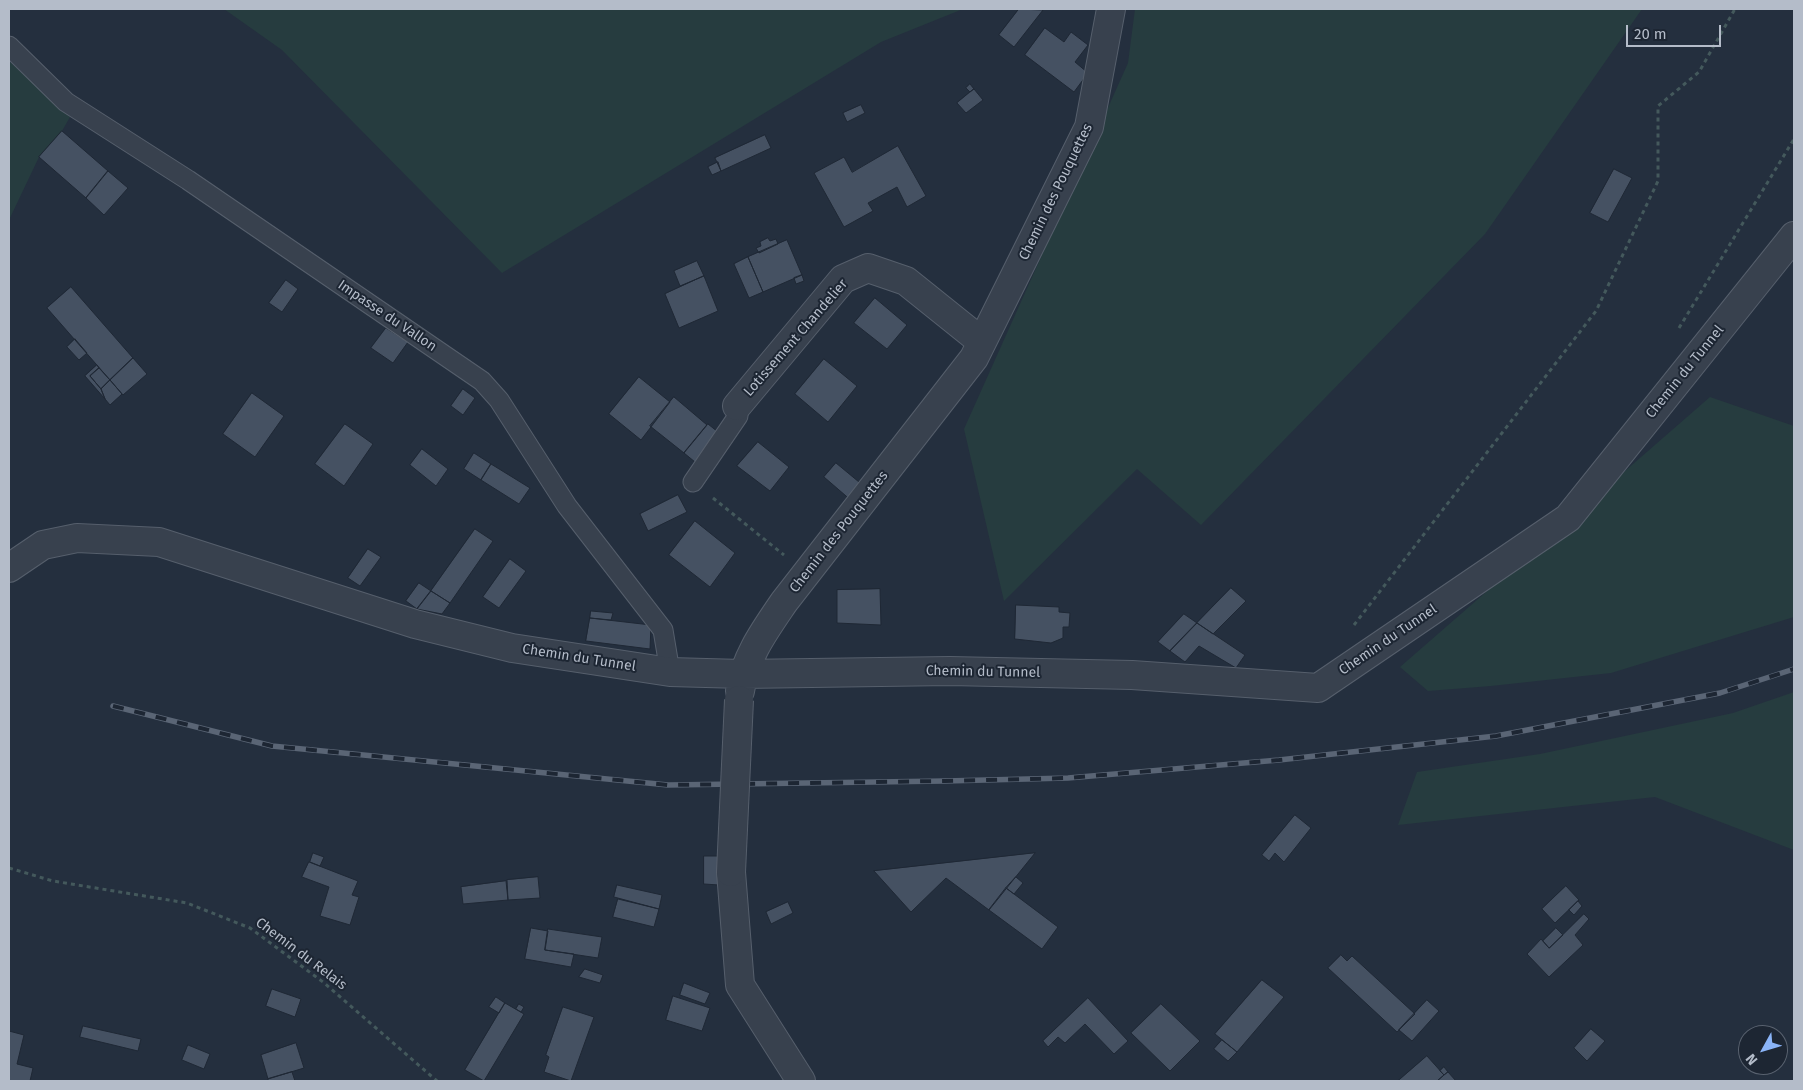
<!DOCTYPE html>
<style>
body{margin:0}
#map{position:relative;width:1803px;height:1090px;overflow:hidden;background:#242f3e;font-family:"Fira Sans",sans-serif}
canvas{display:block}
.frame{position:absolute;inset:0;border:10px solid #b4bcc9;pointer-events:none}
.north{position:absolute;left:1738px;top:1025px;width:50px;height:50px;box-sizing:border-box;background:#1d2633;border:1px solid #59626f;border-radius:50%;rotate:231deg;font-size:14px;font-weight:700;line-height:20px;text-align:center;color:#b4bcc9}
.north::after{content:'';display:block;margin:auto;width:18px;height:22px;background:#8ab4f8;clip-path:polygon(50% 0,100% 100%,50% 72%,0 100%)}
.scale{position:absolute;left:1626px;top:25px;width:95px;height:22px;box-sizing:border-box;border:2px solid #b4bcc9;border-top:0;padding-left:6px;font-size:15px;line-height:18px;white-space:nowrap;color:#b4bcc9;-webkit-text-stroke:4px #1d2633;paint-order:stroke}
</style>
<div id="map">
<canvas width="1803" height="1090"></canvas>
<div class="frame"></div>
<div class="north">N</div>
<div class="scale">20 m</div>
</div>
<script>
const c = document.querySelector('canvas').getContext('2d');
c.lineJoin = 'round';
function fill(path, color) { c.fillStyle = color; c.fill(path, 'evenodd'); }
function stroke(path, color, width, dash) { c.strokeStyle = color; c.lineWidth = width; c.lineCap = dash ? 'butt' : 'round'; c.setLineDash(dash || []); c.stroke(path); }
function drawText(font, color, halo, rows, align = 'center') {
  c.font = font + ' "Fira Sans",sans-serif'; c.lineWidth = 4; c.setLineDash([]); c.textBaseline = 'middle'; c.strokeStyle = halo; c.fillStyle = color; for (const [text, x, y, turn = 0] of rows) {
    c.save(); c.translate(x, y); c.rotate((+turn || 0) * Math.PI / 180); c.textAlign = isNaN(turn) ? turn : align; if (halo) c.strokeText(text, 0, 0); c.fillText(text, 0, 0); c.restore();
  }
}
const green = new Path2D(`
 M224,9h739l-82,33 -379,231 -220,-223z
 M1135,9h507l-157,225 -284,291 -64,-56 -133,132 -40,-172 164,-366z
 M9,61l61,56 -8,14 -23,26 -30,63z
 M1710,397l84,29v191l-183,56 -120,13 -63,5 -28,-24z
 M1794,692v158l-139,-53 -257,28 19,-53 123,-18 193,-41z`);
const building = new Path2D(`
 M1019,9l24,1 -29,37 -15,-12z
 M1045,28l19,14 7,-10 17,13 -13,17 13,11 -14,19 -49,-37z
 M970,84l4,5 -4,3 -4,-4z
 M974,89l9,11 -17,13 -9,-10z
 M861,105l4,8 -18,9 -4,-9z
 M62,131l46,40 -22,27 -47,-41z
 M765,135l6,13 -50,23 -6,-13z
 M898,146l28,50 -19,11 -10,-20 -29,16 5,8 -29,16 -30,-54 30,-16 8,15z
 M718,162l3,9 -9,4 -4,-8z
 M1614,169l18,9 -24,44 -18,-9z
 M108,171l20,17 -24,27 -18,-17z
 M768,238l2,3 6,-2 2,5 -19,9 -3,-5 5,-2 -1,-4z
 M787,240l15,35 -39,17 -15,-35z
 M748,257l15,35 -14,6 -15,-34z
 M697,261l7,15 -24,10 -6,-15z
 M802,275l2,6 -8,3 -2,-6z
 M704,276l14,35 -39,17 -14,-34z
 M286,280l12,9 -16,23 -13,-9z
 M71,287l62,71 -23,22 -63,-72z
 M875,298l32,27 -20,24 -33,-26z
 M386,328l22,14 -15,21 -22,-15z
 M75,339l12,14 -8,7 -12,-13z
 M133,358l14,16 -24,21 -13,-15z
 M824,359l33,27 -29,36 -33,-28z
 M97,365l2,3 -9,8 11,13 4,10 -20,-23z
 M99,368l11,12 -9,9 -11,-13z
 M639,377l31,25 -29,38 -32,-26z
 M110,380l12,14 -12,11 -5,-6 -4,-10z
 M463,389l12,9 -12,17 -12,-9z
 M252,393l32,23 -29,41 -32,-23z
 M674,397l33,28 -23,28 -34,-27z
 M345,424l28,20 -29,42 -29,-22z
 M708,424l10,8 -23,30 -11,-9z
 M758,442l31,25 -19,24 -33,-25z
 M422,449l26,20 -12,17 -26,-21z
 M474,453l17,11 -10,16 -17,-11z
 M836,463l29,24 -12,15 -29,-25z
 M491,464l39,24 -11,16 -38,-24z
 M678,495l9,17 -39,19 -8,-17z
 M695,521l40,32 -25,34 -41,-32z
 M475,529l18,12 -43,62 -19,-12z
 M368,549l13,8 -21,29 -12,-8z
 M510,559l16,12 -27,37 -16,-11z
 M419,583l12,8 -14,18 -11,-8z
 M1231,588l15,13 -33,33 -16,-11z
 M880,589l1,36 -44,-2v-33z
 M431,591l19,12 -8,11 -25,-5z
 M1016,605l43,2v5l11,1 -1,14h-6v11l-12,5 -36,-4z
 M591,611l22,2 -2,7 -21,-2z
 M1184,614l13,9 -27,28 -12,-9z
 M590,618l61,7 -1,24 -64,-8z
 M1197,623l48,32 -9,13 -37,-22 -14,16 -15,-11z
 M1295,815l16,13 -27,34 -9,-9 -6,8 -7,-6z
 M313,853l11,4 -4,9 -10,-4z
 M1035,853l-46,57 -43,-32 -35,34 -37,-41z
 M704,856h15v29l-15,-1z
 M309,862l49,19 -6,14 7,2 -9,28 -30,-9 9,-29 -27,-10z
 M538,877l2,21 -32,2 -1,-20z
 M1016,877l7,6 -9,11 -8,-6z
 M506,881l2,19 -45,4 -2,-17z
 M617,885l45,10 -3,14 -45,-12z
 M1566,886l13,14 -24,23 -13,-14z
 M1006,888l52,39 -16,22 -53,-39z
 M618,899l41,10 -5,18 -41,-10z
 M1578,901l4,5 -8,9 -5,-5z
 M788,902l5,11 -22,11 -5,-12z
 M1584,914l5,5 -14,16 8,10 -34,32 -22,-23 14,-15 8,9z
 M531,928l17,3 -3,19 29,4 -3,13 -46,-8z
 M1556,928l7,7 -14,13 -6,-7z
 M548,929l54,8 -4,21 -53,-8z
 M1341,955l6,6 5,-5 63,58 -18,18 -69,-64z
 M585,969l18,6 -3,8 -21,-6z
 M1262,980l22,17 -47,55 -22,-18z
 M684,983l26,10 -5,11 -25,-9z
 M272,989l29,10 -6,18 -29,-11z
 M673,996l37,12 -8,23 -36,-11z
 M496,997l9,6 -6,10 -10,-6z
 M1088,998l40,43 -14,13 -29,-30 -20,19 -7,-6 -10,10 -5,-6z
 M1427,1000l12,11 -27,30 -13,-11z
 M505,1003l19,11 -40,67 -19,-11z
 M519,1004l5,3 -3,5 -5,-3z
 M1161,1004l39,37 -30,30 -39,-38z
 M563,1007l31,10 -23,64 -27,-9 5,-15 -3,-2z
 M83,1026l58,13 -3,12 -58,-14z
 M1591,1029l14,12 -18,20 -13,-13z
 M9,1031l15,4 -7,29 16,4 -3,13h-21z
 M1222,1040l15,12 -9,9 -14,-12z
 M296,1043l8,25 -36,11 -7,-24z
 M188,1045l22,9 -6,15 -22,-9z
 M1427,1056l17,19 -7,6h-39z
 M1444,1067l4,5 -4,3 -4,-4z
 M292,1072l3,9h-27v-2z
 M1448,1072l8,9h-19l7,-6z`);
const path = new Path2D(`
 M1679,328l115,-189
 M713,498l71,57
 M1354,625l242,-314 62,-130v-75l41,-34 36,-63
 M9,868l44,13 134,22 63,25 73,54 114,99`);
const lane = new Path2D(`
 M9,46l57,56 122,78 294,201 17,19 68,106 96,124 7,42
 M693,482l45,-66 -1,-10`);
const street = new Path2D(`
 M737,406l106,-127 25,-11 38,13 76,61
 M9,568l34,-23 34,-7 82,4 256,82 97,24 158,24 72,2 208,-3 182,4 186,13 250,-170 226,-282
 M740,691c5,-34 25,-61 44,-89l190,-244 115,-231 22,-118
 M731,872l9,113 61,96`);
const rail = new Path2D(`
 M113,706l159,40 396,39 277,-4 123,-3 211,-18 217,-24 224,-43 74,-24`);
const streetBridge = new Path2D(`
 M731,872l8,-172`);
const streetNames = [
 ["Chemin des Pouquettes",1056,192,-64],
 ["Impasse du Vallon",387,316,34],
 ["Lotissement Chandelier",796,338,-49],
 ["Chemin du Tunnel",1685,372,-51],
 ["Chemin des Pouquettes",839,532,-52],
 ["Chemin du Tunnel",1388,640,-34],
 ["Chemin du Tunnel",579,658,9],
 ["Chemin du Tunnel",983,672,1],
 ["Chemin du Relais",301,954,37]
];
fill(green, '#263c3f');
fill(building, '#455162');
stroke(building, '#1f2835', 1);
stroke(lane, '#565f6c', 21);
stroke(street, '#565f6c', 30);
stroke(path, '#44595c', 3, [4, 4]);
stroke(lane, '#38414e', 19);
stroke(street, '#38414e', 28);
stroke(rail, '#5a6575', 5.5);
stroke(rail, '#1d2633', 4, [11]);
stroke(streetBridge, '#565f6c', 30, []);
stroke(streetBridge, '#38414e', 28);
drawText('14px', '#b4bcc9', '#1d2633', streetNames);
</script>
